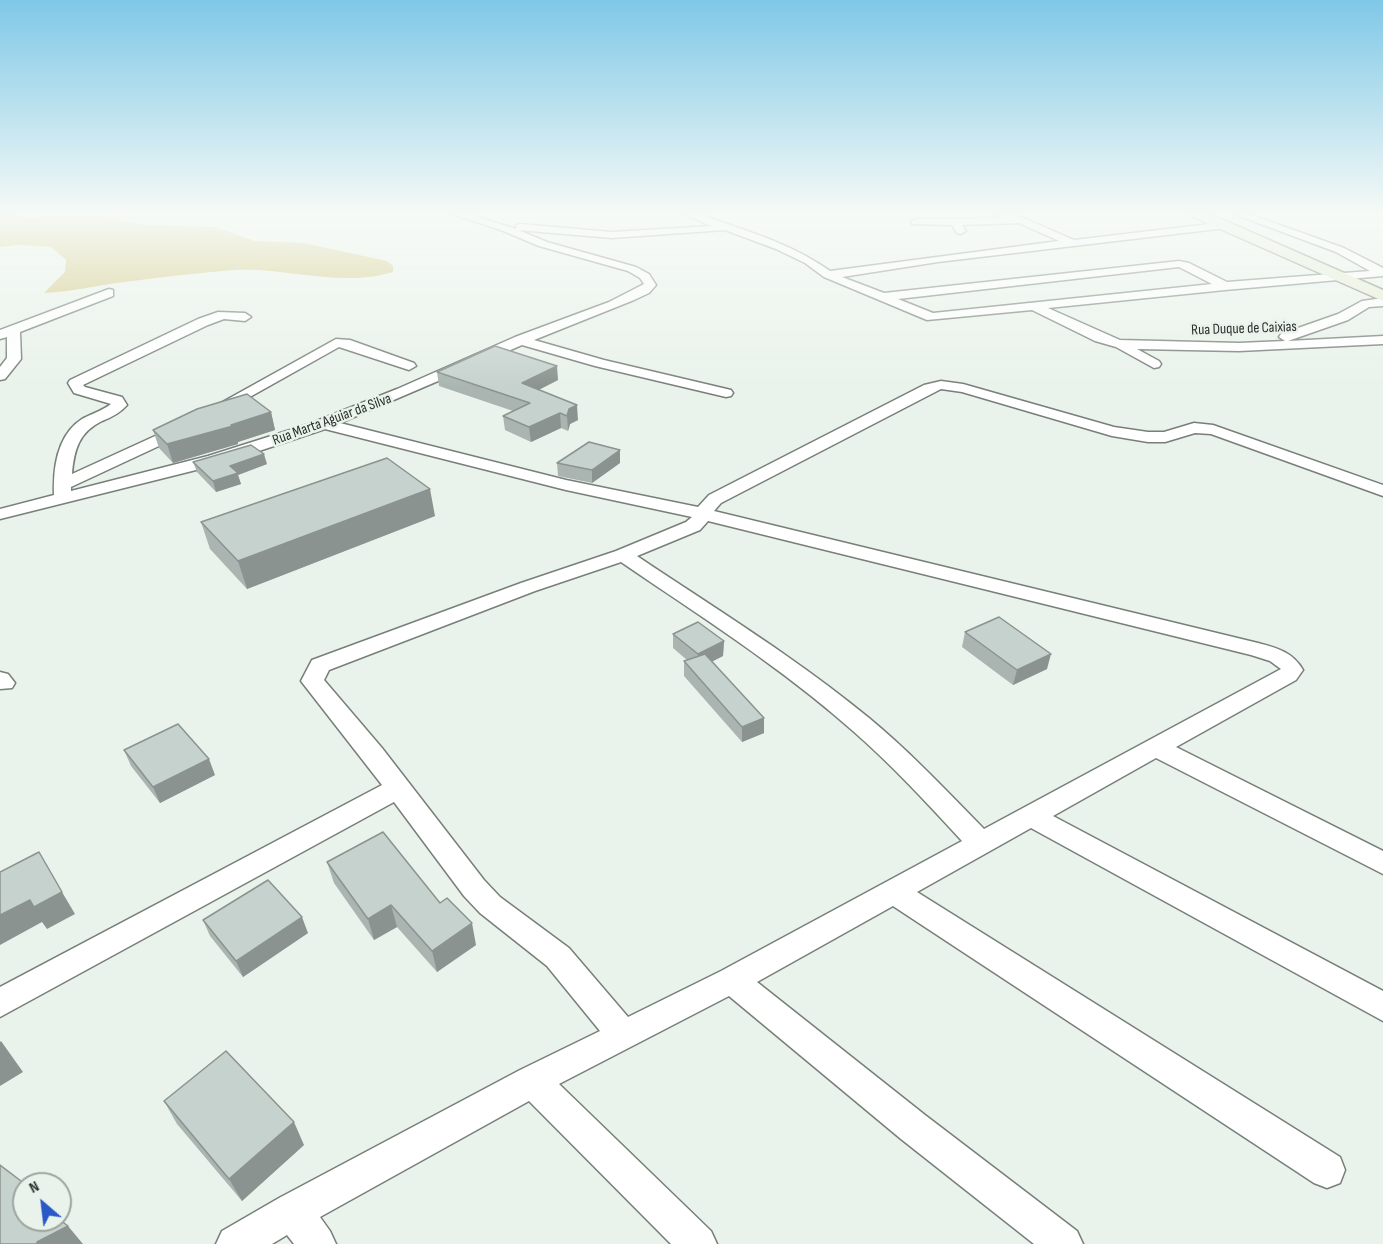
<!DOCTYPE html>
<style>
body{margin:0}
#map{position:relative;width:1383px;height:1244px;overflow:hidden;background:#eaf3eb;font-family:"Sofia Sans Condensed",sans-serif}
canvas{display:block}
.north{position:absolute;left:12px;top:1172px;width:60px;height:60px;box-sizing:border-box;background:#eaf3eb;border:2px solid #9ea49e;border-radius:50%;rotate:332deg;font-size:16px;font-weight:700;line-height:24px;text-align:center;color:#2b2e2b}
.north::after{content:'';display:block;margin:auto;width:21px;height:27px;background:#2a58c6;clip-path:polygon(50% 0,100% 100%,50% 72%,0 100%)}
</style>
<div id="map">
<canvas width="1383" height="1244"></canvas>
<div class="north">N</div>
</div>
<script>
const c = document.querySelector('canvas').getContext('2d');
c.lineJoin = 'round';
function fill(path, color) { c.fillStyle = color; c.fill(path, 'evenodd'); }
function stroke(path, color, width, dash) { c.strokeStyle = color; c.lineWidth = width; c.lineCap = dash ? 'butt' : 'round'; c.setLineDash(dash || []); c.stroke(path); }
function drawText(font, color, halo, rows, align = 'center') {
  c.font = font + ' "Sofia Sans Condensed",sans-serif'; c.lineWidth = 5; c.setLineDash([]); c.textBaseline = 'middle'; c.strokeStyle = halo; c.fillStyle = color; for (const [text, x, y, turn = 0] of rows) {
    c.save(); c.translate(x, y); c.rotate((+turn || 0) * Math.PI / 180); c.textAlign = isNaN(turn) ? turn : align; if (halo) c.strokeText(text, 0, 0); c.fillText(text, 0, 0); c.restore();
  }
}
const green = new Path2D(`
 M0,214h16l6,4 74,-3 49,10 70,2 40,14 49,2 83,18 6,5v6c-52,16 -106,-5 -159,-2 -36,3 -73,7 -109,12 -27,3 -53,10 -81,11l21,-21 1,-12 -15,-13 -32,-2 -19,2z`);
const street = new Path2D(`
 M452,214h16l48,15v-4l4,-1 92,8 99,-6 -27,-12h14c46,16 93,29 132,57l229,-30 -40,-18 -57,2 4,6 -5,3 -4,-1 -5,-8 -40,-1 -1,-2 5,-3 86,-1 -8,-4h16l16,5 48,21 152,-18 5,3 -5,3 -288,34 -96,15 42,16 295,-32 10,2 38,19 143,-11 -34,-19 -102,-38h15l95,34 39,20v8l-158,14 -177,18 72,32 119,3 46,-2 -6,-4 2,-3 57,-20 24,-13 21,-3v8l-14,1 -21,13 -60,21 95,-5v8l-144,7 -102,-2 22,12 2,3 -2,3 -5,1 -38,-21 -21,-6 -63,-31 -105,10 -103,-43 -19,-14 -29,-14 -51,-19 -113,8 -94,-8 29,12 89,25 13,7 7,11 -7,8 -15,7 -100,40 70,20 127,30 2,3 -2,3 -5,1 -131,-31 -73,-21 -182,78 226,57 132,27 11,-12 215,-110 17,-4 22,3 151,43 34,5h16l30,-9 19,2 170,60v11l-172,-62 -16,-1 -30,9h-17l-36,-6 -150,-44 -21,-3 -220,114 -7,8 544,132c19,5 35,9 45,27l-7,10 -120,67 207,104v23l-227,-116 -103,58 330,175v30l-352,-193 -114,64 423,265 5,13 -5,13 -13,5 -13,-5 -421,-277 -136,76 168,133 152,116 6,13h-49l-133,-105 -172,-143 -170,88 152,147 6,13h-46l-142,-143 -209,116 10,14 6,13h-42l-7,-9 -15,9h-56l6,-13 57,-33 241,-128 80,-39 -53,-65 -67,-53 -16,-17 -70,-94 -394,215v-30l382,-202 -81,-104 11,-21 209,-77 95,-32 70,-29 6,-5 -126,-27 -241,-61 -105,35 -220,55v-10l54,-14c-1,-26 3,-60 28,-76 9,-5 20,-8 29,-15l-37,-11 -6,-10 2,-3 128,-61 20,-7 27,1 6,4 -6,4 -21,-2 -16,6 -125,60 2,2 37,10 5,8c-7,8 -15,12 -25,16 -23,11 -28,29 -30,53l105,-48h12l2,3 -2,3 -118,55v4l137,-35 101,-32 88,-35 118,-52 94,-35 35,-18 -4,-6 -12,-7 -89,-25 -38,-16zM1179,267l33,17 -279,29 -35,-14zM708,521l543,134 19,6 11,8 -297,160c-37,-38 -74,-77 -115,-111 -73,-60 -153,-109 -232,-162l63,-26zM621,562c79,54 160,105 232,169 39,34 74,72 109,110l-241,130 -93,46 -59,-69 -69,-51 -16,-17 -102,-132 -58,-68 5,-10 206,-79z
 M109,289l4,1v6l-93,36 1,27 -16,20 -5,1v-13l7,-9v-21l-7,2v-9z
 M336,339l14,1 64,23 2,3 -7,4 -70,-23 -116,65 -5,2 -8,-5z
 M0,672l8,2 7,9 -3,5 -12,1z`);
const secondary = new Path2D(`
 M1191,214h19l173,76v11l-190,-84z`);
const wall = new Path2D(`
 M437,372l121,8 -19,10 39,30 -8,4 -2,7 -7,-3 -30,14 -26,-12 -2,-14 10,-5 -74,-25z
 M271,412l4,18 -37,12v2l-65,19 -14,-15 -6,-18z
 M620,450v13l-28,20 -34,-7 -1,-13z
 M193,462l74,2 -29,11 3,9 -25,8 -19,-20z
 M435,516l-188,73 -37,-40 -9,-27z
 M965,632l82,37 -34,16 -51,-38z
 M673,634l51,7 -1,15 -11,5 52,57v15l-22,9 -58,-66v-15l3,-1 -14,-12z
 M124,750l91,25 -55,28 -29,-37z
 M327,862l113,41 36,42 -39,27 -40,-45 -23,13 -40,-57z
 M203,920l105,13 -65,44 -33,-41z
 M164,1101l140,44 -62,56 -65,-77z`);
const shadedWall = new Path2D(`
 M557,366l1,14 -34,17 -2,-14z
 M577,405l1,15 -8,4 -2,7 -1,-15 2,-7z
 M271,412l4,18 -37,12v2l-65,19 -6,-19z
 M560,413l1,15 -30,14 -2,-15z
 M620,450v13l-28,20v-13z
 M264,454l3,10 -29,11 3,9 -25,8 -3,-11 17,-15z
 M430,489l5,27 -188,73 -9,-28z
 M724,641l-1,15 -25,13v-15z
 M1051,654l-4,15 -34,16 4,-15z
 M764,718v15l-22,9v-15z
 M209,759l6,16 -55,28 -7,-16z
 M62,892l13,22 -28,15 -5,-7 -42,23v-30l30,-15z
 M391,905l6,22 -23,13 -6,-21z
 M302,917l6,16 -65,44 -7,-16z
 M472,923l4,22 -39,27 -5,-21z
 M1,1041l22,31 -23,14v-44z
 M294,1122l10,23 -62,56 -13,-22z
 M68,1226l15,18h-46v-2z`);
const building = new Path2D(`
 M495,346l62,20 -35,17 55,22 -8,4 -2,7 -7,-3 -31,14 -26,-11 27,-13 -93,-31z
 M247,394l24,18 -40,13 2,1 -66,18 -14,-14 44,-21z
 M589,442l31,8 -28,20 -35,-7z
 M251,445l13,9 -34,12 8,7 -25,8 -20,-19z
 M387,458l43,31 -192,72 -37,-39z
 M999,617l52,37 -34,16 -52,-38z
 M698,622l26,19 -26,13 -25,-20z
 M705,654l59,64 -22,9 -58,-66z
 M178,724l31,35 -56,28 -29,-37z
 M383,832l57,71 7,-5 25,25 -40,28 -41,-46 -23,14 -41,-57z
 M39,852l23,40 -28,15 -4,-7 -30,15v-43z
 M268,880l34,37 -66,44 -33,-41z
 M226,1051l68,71 -65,57 -65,-78z
 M0,1165l25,19h-1v9h-1l1,1v26h36l8,6 -31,16v2h-37z`);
const farStreetnames = [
 ["Rua Duque de Caixias",1244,329,-2],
 ["Rua Marta Aguiar da Silva",332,420,-20]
];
fill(green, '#d3c883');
stroke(street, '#777f78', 3);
stroke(secondary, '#777f78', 3);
fill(street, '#fff');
fill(secondary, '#e7eed6');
fill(wall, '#aab5b1');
fill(shadedWall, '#8b9390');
fill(building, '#c6d2ce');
stroke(building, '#8b9390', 1.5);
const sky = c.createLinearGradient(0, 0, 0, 388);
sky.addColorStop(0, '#7fc8e7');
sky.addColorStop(0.55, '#f6faf6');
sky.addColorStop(1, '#f6faf600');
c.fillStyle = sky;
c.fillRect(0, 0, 1383, 388);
drawText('15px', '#2b2e2b', '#eaf3eb', farStreetnames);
</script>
